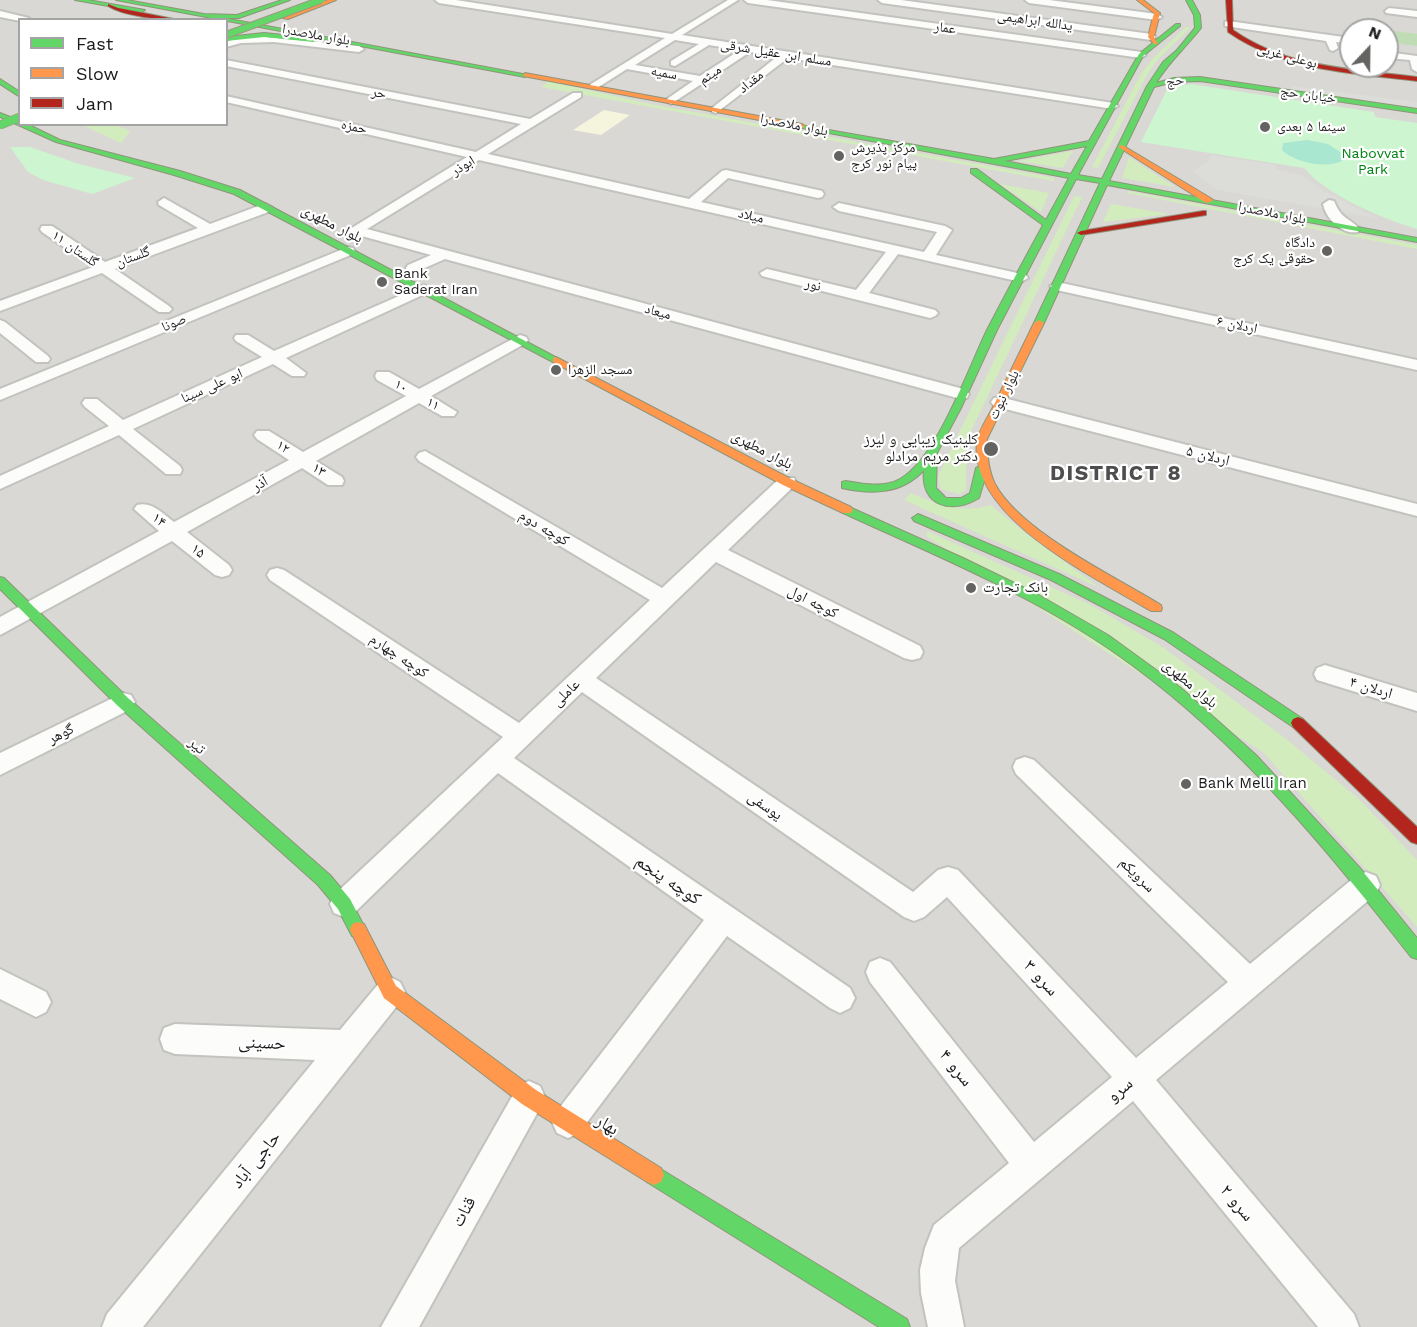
<!DOCTYPE html>
<meta charset="utf-8">
<style>
body{margin:0}
#map{position:relative;width:1417px;height:1327px;overflow:hidden;background:#eae9e2;font-family:"Work Sans",sans-serif}
canvas{display:block}
.legend{position:absolute;left:18px;top:18px;width:210px;height:108px;box-sizing:border-box;background:#fff;border:2px solid #a4a4a4;margin:0;padding:8px 10px;list-style:none;font-size:18px;color:#1b1b1b}
.legend li{display:flex;align-items:center;gap:12px;height:30px}
.legend b{width:30px;border:2px solid #a4a4a4}
.north{position:absolute;left:1339px;top:18px;width:60px;height:60px;box-sizing:border-box;background:#fff;border:2px solid #a4a4a4;border-radius:50%;rotate:22deg;font-size:16px;font-weight:700;line-height:24px;text-align:center;color:#1b1b1b}
.north::after{content:'';display:block;margin:auto;width:21px;height:27px;background:#636361;clip-path:polygon(50% 0,100% 100%,50% 72%,0 100%)}
</style>
<div id="map">
<canvas width="1417" height="1327"></canvas>
<ul class="legend">
<li><b style="height:8px;background:#63d668"></b>Fast</li>
<li><b style="height:8px;background:#ff974d"></b>Slow</li>
<li><b style="height:8px;background:#b3261e"></b>Jam</li>
</ul>
<div class="north">N</div>
</div>
<script>
const c = document.querySelector('canvas').getContext('2d');
c.lineJoin = 'round';
function fill(path, color) { c.fillStyle = color; c.fill(path, 'evenodd'); }
function stroke(path, color, width, dash) { c.strokeStyle = color; c.lineWidth = width; c.lineCap = dash ? 'butt' : 'round'; c.setLineDash(dash || []); c.stroke(path); }
function drawText(font, color, halo, rows, align = 'center') {
  c.font = font + ' "Work Sans","Noto Naskh Arabic",sans-serif'; c.lineWidth = 4.5; c.setLineDash([]); c.textBaseline = 'middle'; c.strokeStyle = halo; c.fillStyle = color; for (const [text, x, y, turn = 0] of rows) {
    c.save(); c.translate(x, y); c.rotate((+turn || 0) * Math.PI / 180); c.textAlign = isNaN(turn) ? turn : align; if (halo) c.strokeText(text, 0, 0); c.fillText(text, 0, 0); c.restore();
  }
}
const residential = new Path2D(`
 M0,0h1417v1327h-1417zM20,20h206v104h-206zM1351,30h36v36h-36z`);
const education = new Path2D(`
 M604,110l26,5 -29,20 -28,-5z`);
const grass = new Path2D(`
 M1186,27h5l-33,32 -11,16 -49,93 -6,-1 49,-93 12,-16z
 M549,81l101,23 405,74 -2,3 -512,-94z
 M82,125h34l14,6 -9,12z
 M1073,151l-10,17 -45,-7z
 M1129,157l46,30 -53,-9z
 M1000,184l49,9 -8,19z
 M1128,191l289,54v4l-290,-56z
 M1074,196l8,1 -116,245v48l-7,4 -18,-5 -3,-13z
 M1111,204l58,10 -66,8z
 M911,493c25,11 53,21 80,12l33,27 76,56 -196,-88z
 M927,531l164,74 73,43 121,90 74,61 58,61v67l-153,-174 -338,-217z`);
const forest = new Path2D(`
 M1387,30l30,4v12l-30,-4z`);
const park = new Path2D(`
 M1191,84l183,28 1,5 42,6v106c-34,-10 -91,-34 -113,-61l-163,-26 27,-54z
 M10,147h20l49,17 56,14 -43,16 -49,-14 -15,-8z`);
const pitch = new Path2D(`
 M1307,140l21,4 17,11v4c-16,11 -50,4 -63,-9l1,-7z`);
const parking = new Path2D(`
 M1292,86l125,16v5l-125,-16z
 M1210,155l66,10v4l28,7 18,14 54,28 -159,-28 -25,-19 17,-10z`);
const street = new Path2D(`
 M435,0h21l216,34 56,-34h10l-56,35 431,68 5,3 -5,3 -325,-51 -72,55 -4,-1v-4l66,-52 -28,-4 -79,52 -5,-3 1,-2 26,-18 -66,-12 -30,19 -9,-2 77,-48 -226,-35zM675,40l24,4 -28,17v4l4,1 34,-21 31,5 -40,26 -65,-11z
 M744,0h23l374,52 5,3 -5,3 -393,-55z
 M878,0h23l250,34 5,3 -5,3 -269,-37z
 M1025,0h24l108,14 5,3 -5,3 -128,-17z
 M1389,8l28,3v6l-31,-4 -1,-2z
 M0,11l29,7 1,2 -10,1 -20,-4z
 M1228,21l123,17v6l-15,-2 2,6 -5,3 -3,-1 -4,-9 -101,-15v-4z
 M257,36l102,10 5,3 -5,3 -85,-10 -33,1 -15,4v-6z
 M1387,52l30,4v16l-5,-3 -2,-9 -23,-2z
 M226,60l304,59 43,-26h8v4l-93,57 201,45 33,-28 4,-1 92,20 4,1 2,3 -2,3 -4,1 -90,-20 -27,24 223,50 13,-20 -98,-21 -6,-4 6,-4 106,23 7,4 -16,25 90,20 2,3 -7,4 -123,-28 -29,39 66,17 3,3 -3,3 -5,2 -168,-42 -2,-3 7,-4 89,21 30,-38 -407,-92 -112,69 600,161 2,4 -2,4 -6,1 -516,-140 -27,12h-10l-2,-3 2,-3 23,-10 -73,-20 -9,3 -7,-4 125,-77 -241,-55v-6l250,56 45,-28 -295,-58z
 M164,198l46,26 51,-19 5,-1 7,4 -2,3 -156,58 54,37 3,3 -3,3h-10l-57,-39 -102,38v-10l93,-34 -51,-35 -2,-3 2,-3h10l53,36 93,-34 -39,-23 -1,-3z
 M1329,200l5,1c8,19 13,15 26,28l-2,3c-16,3 -32,-13 -35,-28z
 M348,247l5,1 2,3 -2,3 -353,146v-11z
 M1057,282l360,78v10l-365,-81 -2,-3z
 M424,285l7,4 -2,3 -143,66 20,15 -2,3h-12l-19,-12 -140,65 47,37 2,4 -2,4h-14l-47,-39 -119,54v-13l109,-50 -24,-19 -3,-4 3,-4h12l26,21 139,-63 -26,-16 -2,-3 2,-3h12l26,16z
 M0,320l5,2 43,34 2,3 -2,3h-12l-36,-29z
 M520,335l6,2 2,3 -2,3 -95,53 26,16 -3,4h-12l-23,-13 -103,58 26,16 2,4 -2,4h-14l-26,-17 -115,64 42,33 3,5 -3,5 -7,2 -7,-2 -43,-34 -172,94v-18l159,-86 -25,-22 3,-4c15,-4 26,9 37,17l115,-62 -32,-21 -3,-4 3,-4h12l34,21 103,-56 -29,-16 -2,-4 2,-4h12l30,17z
 M1000,397l417,107v12l-423,-110 -3,-4 3,-4z
 M425,451l237,137 118,-110h14l2,4 -2,4 -66,64 192,96 3,6 -3,6 -8,2 -8,-2 -188,-96 -120,116 317,214 25,-22 10,-3 10,3 178,188 92,-76 -212,-208 -3,-7 3,-7 9,-3 9,3 216,204 106,-88 10,-4 10,4 4,9 -4,9 -220,186 198,234 5,13h-41l-185,-226 -174,147 -4,33 9,46h-36l-7,-34 -1,-23 5,-22 9,-23 75,-62 -139,-181 -4,-10 4,-10 10,-4 10,4 144,180 78,-65 -165,-180 -23,20 -10,4 -10,-4 -322,-225 -68,66 336,230 5,10 -5,10 -10,5 -10,-5 -103,-72 -148,197 -11,5 -11,-5 -5,-11 5,-11 147,-191 -206,-147 -144,140 -10,4 -10,-4 -4,-9 4,-9 169,-158 -233,-157 -3,-5 3,-5 7,-2 7,2 235,153 131,-123 -231,-139 -3,-4 3,-4z
 M1325,665l92,28v18l-100,-31 -3,-6 3,-6z
 M123,693l8,2 4,7 -4,7 -131,66v-22z
 M0,969l46,23 5,10 -5,10 -10,5 -36,-18z
 M390,977l10,5 5,10 -5,10 -257,325h-41l5,-13 208,-254 -140,-6 -11,-4 -4,-11 4,-11 11,-4 165,6 40,-48z
 M529,1081l11,5 5,11 -5,11 -121,219h-38l137,-241z`);
const fast = new Path2D(`
 M75,0h13l57,10 -3,2z
 M116,0h11l77,14 33,1 45,-15h8l-51,18h-15l304,57 -3,2z
 M1186,0h6l8,15 1,13c-15,19 -32,34 -45,55l18,-5 26,-1 217,32v4l-217,-32 -26,1 -20,5 -45,94 308,57v4l-310,-57 -63,138 -8,2 -2,-2 66,-140 -24,-4 -79,151 -36,78 -24,45 -1,35 10,10h15l9,-5 6,-25 6,-3 4,1 2,2 -9,30c-27,17 -59,8 -55,-28 -22,24 -51,25 -82,18v-6l4,-1c17,3 38,7 54,-2 37,-21 68,-110 87,-149 18,-35 37,-70 56,-105l-72,-52v-4h6l69,51 23,-42 -267,-50 -2,-3 194,34 95,-18 50,-87 37,-30h4v2l-37,30 -65,119 24,4 45,-93 16,-24 14,-12 18,-22 -1,-13zM1087,146l-16,28 -66,-13z
 M264,33l50,5 3,2 -3,2 -50,-5 -38,4v-4z
 M0,79l20,13v5l-20,-13z
 M0,113l20,8v3h7l33,16 120,31 60,19 321,170 -8,2 -319,-168 -60,-19 -118,-33 -56,-25z
 M847,506l116,52 74,36 71,41 73,53 75,67 104,113 57,70v21l-6,-2c-82,-106 -170,-212 -279,-292 -87,-65 -191,-107 -289,-152l-2,-3 2,-3z
 M918,514l141,60 115,59 129,86 2,4 -2,4h-10l-129,-88 -113,-59 -137,-59 -2,-3z
 M0,577l4,1 124,120 202,177 20,24 16,31 -2,6 -6,2 -6,-2 -14,-27 -20,-24 -200,-179 -118,-117z
 M654,1165l253,154 3,8h-31l-232,-145 -3,-7 3,-7z`);
const slow = new Path2D(`
 M328,0h8l-48,19 -5,-1z
 M1137,0h6l17,13 -6,24 4,7h-4l-6,-7 6,-24z
 M525,73l277,51 3,2 -3,2 -279,-52z
 M1122,145l90,54 1,2 -7,2 -86,-55 -2,-1z
 M1039,320l5,3 -57,116c0,15 1,31 8,45 26,48 119,92 166,121l1,3 -1,3h-10c-54,-33 -183,-93 -174,-169 1,-11 10,-23 15,-33 14,-29 28,-57 42,-86z
 M556,357l235,122 60,28 2,3 -2,3h-8l-60,-28 -230,-123v-4z
 M358,922l6,2 32,62 140,104 125,78 3,7 -3,7 -7,3 -7,-3 -125,-78 -138,-106 -34,-68 2,-6z`);
const jam = new Path2D(`
 M1226,0h6l1,30c54,38 120,39 184,47v4c-65,-8 -133,-10 -189,-49z
 M108,4l10,4 61,12c-18,0 -56,-4 -71,-14z
 M1203,211h3v4l-125,20 -4,-2 4,-2z
 M1298,717l5,2 114,108v17l-6,-2 -118,-115 -2,-4 2,-4z`);
const fastBridgeFar1 = new Path2D(`
 M226,35l95,-35`);
const fastBridge = new Path2D(`
 M0,125l20,-8`);
const markers = [
 [1265,127,6,"#636361"],
 [839,156,6,"#636361"],
 [1327,251,6,"#636361"],
 [382,282,6,"#636361"],
 [556,370,6,"#636361"],
 [991,449,8,"#636361"],
 [971,588,6,"#636361"],
 [1186,784,6,"#636361"]
];
const farStreetnames = [
 ["یدالله ابراهیمی",1035,21,8],
 ["عمار",945,28,8],
 ["بلوار ملاصدرا",316,35,10],
 ["مسلم ابن عقیل شرقی",776,53,9],
 ["بوعلی غربی",1287,56,15],
 ["سمیه",664,73,10],
 ["میثم",710,75,-34],
 ["حج",1175,81,-7],
 ["مقداد",751,82,-39],
 ["حر",379,93,11],
 ["خیابان حج",1308,95,8],
 ["بلوار ملاصدرا",794,125,11],
 ["حمزه",354,127,12],
 ["ابوذر",463,166,-31],
 ["بلوار ملاصدرا",1272,213,11],
 ["میلاد",751,216,13],
 ["گلستان ۱۱",75,249,35],
 ["گلستان",133,257,-20],
 ["نور",813,285,14],
 ["میعاد",658,312,15],
 ["صونا",174,323,-23],
 ["اردلان ۶",1237,325,12],
 ["ابو علی سینا",212,386,-24],
 ["۱۰",401,386,30],
 ["بلوار نبوت",1004,395,-64],
 ["۱۱",433,404,29],
 ["۱۲",283,447,33]
];
const farPoinames = [
 ["سینما ۵ بعدی",1277,127],
 ["مرکز پذیرش",851,148],
 ["پیام نور کرج",851,164],
 ["دادگاه",1315,243,"right"],
 ["حقوقی یک کرج",1315,259,"right"],
 ["Bank",394,274],
 ["Saderat Iran",394,290],
 ["مسجد الزهرا",568,370]
];
const farParknames = [
 ["Nabovvat",1373,154],
 ["Park",1373,170]
];
const streetNames = [
 ["بلوار مطهری",332,224,27],
 ["بلوار مطهری",762,450,28],
 ["اردلان ۵",1208,456,14],
 ["۱۳",319,470,33],
 ["آذر",260,484,-29],
 ["۱۴",159,520,38],
 ["کوچه دوم",544,528,31],
 ["۱۵",198,551,38],
 ["کوچه اول",813,602,27],
 ["کوچه چهارم",399,656,34],
 ["بلوار مطهری",1190,684,40],
 ["اردلان ۴",1371,688,17],
 ["عاملی",566,693,-44],
 ["گوهر",61,734,-27],
 ["تیر",197,746,41],
 ["یوسفی",765,806,34],
 ["سرویکم",1137,875,44]
];
const poiNames = [
 ["کلینیک زیبایی و لیرز",978,440,"right"],
 ["دکتر مریم مرادلو",978,457,"right"],
 ["بانک تجارت",983,588],
 ["Bank Melli Iran",1198,784]
];
const nearStreetnames = [
 ["کوچه پنجم",668,880,34],
 ["سرو ۳",1041,978,47],
 ["حسینی",262,1043,2],
 ["سرو ۴",956,1068,51],
 ["سرو",1120,1090,-40],
 ["بهار",607,1125,31],
 ["حاجی آباد",256,1160,-51],
 ["سرو ۲",1237,1203,50],
 ["قنات",464,1212,-61]
];
const districtNames = [
 ["DISTRICT 8",1116,474]
];
fill(residential, '#d9d8d4');
fill(education, '#f4f5dc');
fill(grass, '#d3ecbd');
fill(forest, '#c0dcb4');
fill(park, '#cdf5d0');
fill(pitch, '#a9e7d0');
fill(parking, '#dcdcd9');
stroke(street, '#c2c2bf', 4);
stroke(fast, '#90947b', 2);
stroke(slow, '#90947b', 2);
stroke(jam, '#90947b', 2);
fill(street, '#fcfcfb');
fill(fast, '#63d668');
fill(slow, '#ff974d');
fill(jam, '#b3261e');
stroke(fastBridgeFar1, '#a09880', 8, []);
stroke(fastBridge, '#a09880', 9, []);
stroke(fastBridgeFar1, '#63d668', 6);
stroke(fastBridge, '#63d668', 8);
for (const [x, y, r, color] of markers) { const dot = new Path2D(); dot.arc(x, y, r, 0, 2 * Math.PI); c.fillStyle = color; c.fill(dot); stroke(dot, '#fff', 2); }
drawText('14px', '#1b1b1b', '#fff', farStreetnames);
drawText('14px', '#1b1b1b', '#fff', farPoinames, 'left');
drawText('14px', '#018214', '#fff', farParknames);
drawText('15px', '#1b1b1b', '#fff', streetNames);
drawText('15px', '#1b1b1b', '#fff', poiNames, 'left');
drawText('18px', '#1b1b1b', '#fff', nearStreetnames);
c.letterSpacing = '1.5px';
drawText('bold 21px', '#4e4e4e', '#fff', districtNames);
c.letterSpacing = '0px';
</script>
